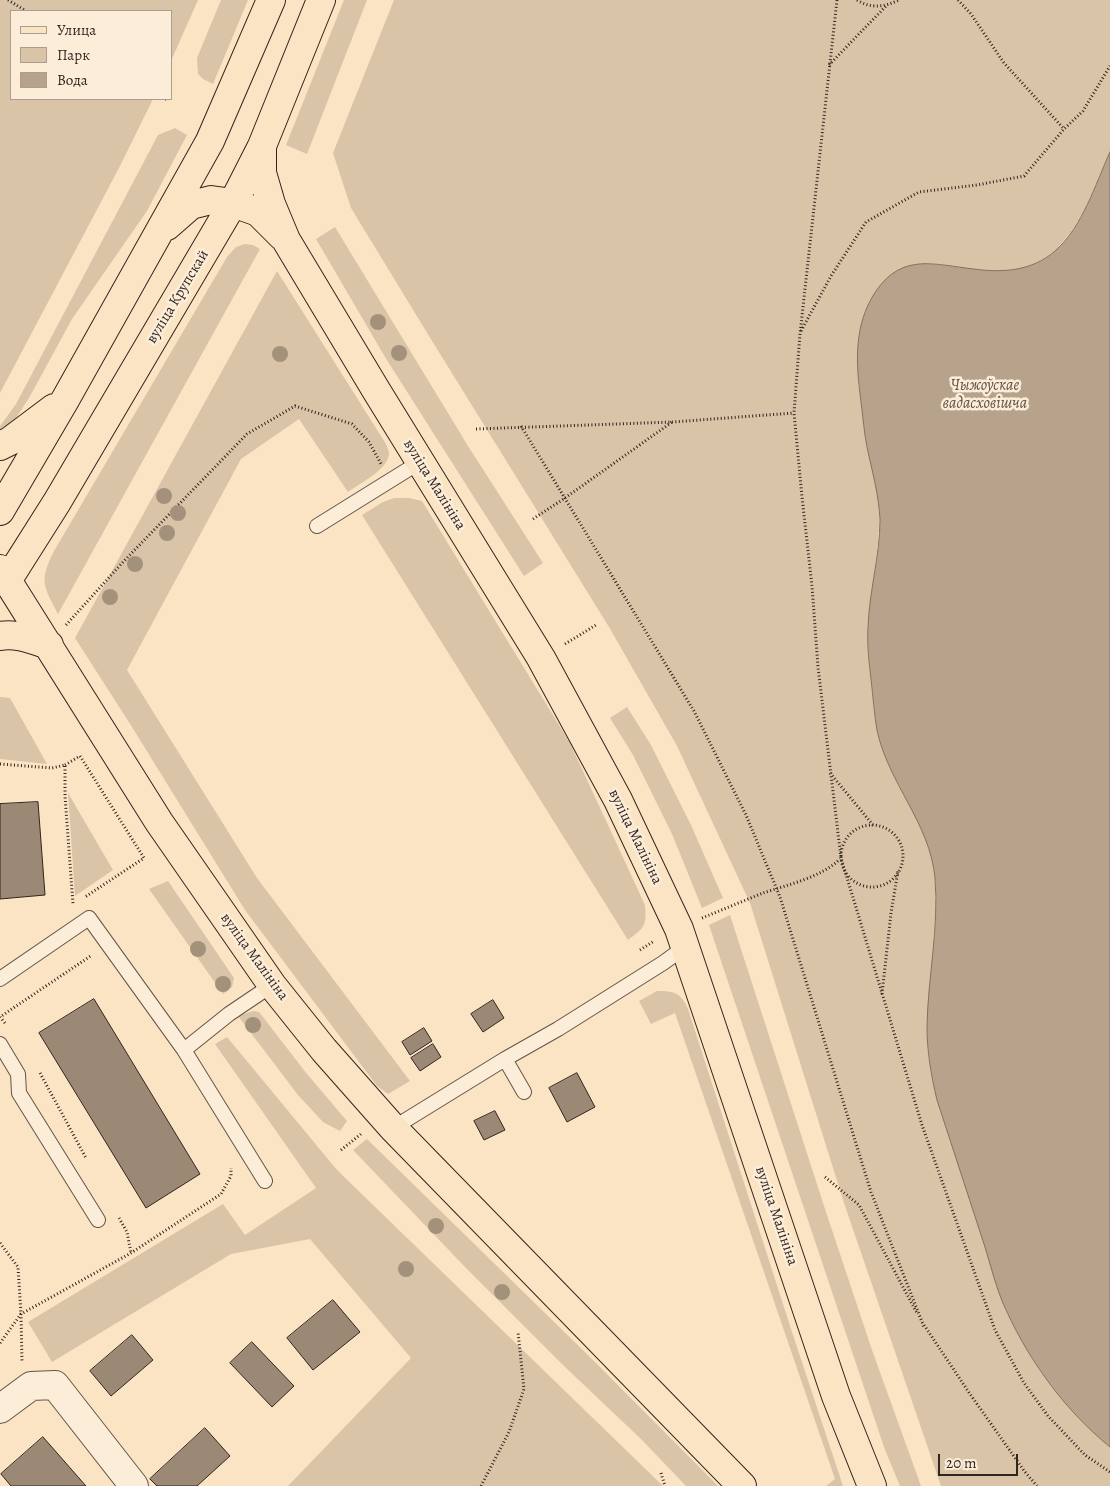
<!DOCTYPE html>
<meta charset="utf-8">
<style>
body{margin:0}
#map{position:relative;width:1110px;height:1486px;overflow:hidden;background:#fbe4c4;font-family:Alegreya,serif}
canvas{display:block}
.legend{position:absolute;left:10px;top:10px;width:162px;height:90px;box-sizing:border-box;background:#fcedd9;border:1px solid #ab9d8f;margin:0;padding:6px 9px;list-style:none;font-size:15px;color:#32251f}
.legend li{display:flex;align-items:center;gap:10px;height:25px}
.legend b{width:25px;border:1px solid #ab9d8f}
.scale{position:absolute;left:938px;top:1454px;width:80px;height:22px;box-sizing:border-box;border:2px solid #32251f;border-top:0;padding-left:6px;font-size:15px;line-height:18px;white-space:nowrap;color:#32251f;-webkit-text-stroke:4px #fcedd9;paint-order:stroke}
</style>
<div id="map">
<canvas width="1110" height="1486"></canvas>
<ul class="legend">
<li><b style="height:6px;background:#fbe4c4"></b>Улица</li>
<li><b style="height:14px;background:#d9c4a8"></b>Парк</li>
<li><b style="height:14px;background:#b7a38c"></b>Вода</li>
</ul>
<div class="scale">20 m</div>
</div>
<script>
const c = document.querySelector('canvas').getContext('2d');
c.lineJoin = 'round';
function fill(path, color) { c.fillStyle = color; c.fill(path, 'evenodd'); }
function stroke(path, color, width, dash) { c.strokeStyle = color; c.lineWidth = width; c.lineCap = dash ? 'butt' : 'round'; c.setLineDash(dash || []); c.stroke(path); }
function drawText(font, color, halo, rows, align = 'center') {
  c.font = font + ' Alegreya,serif'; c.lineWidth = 5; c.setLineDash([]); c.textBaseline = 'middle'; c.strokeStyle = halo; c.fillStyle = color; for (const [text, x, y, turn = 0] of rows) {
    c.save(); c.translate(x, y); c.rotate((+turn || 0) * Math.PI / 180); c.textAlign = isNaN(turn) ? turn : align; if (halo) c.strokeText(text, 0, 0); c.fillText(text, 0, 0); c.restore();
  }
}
const green = new Path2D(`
 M0,0h198l-27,61v-50h-160v88h142l-33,67 -120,227z
 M221,0h27l-35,84 -10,-5 -5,-5 -1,-16z
 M344,0h23l-60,154 -21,-9z
 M394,0h716v152l-25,58 -15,23 -15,18 -18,12 -19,6 -22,2 -24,-2 -42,-6 -42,15 -10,11 -9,14 -6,15 -4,16 -1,48 9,66 6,20 7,40 -2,35 -10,85v19l6,66 4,19 11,34 28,51 8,21 7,19 3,21v40l-8,111 1,23 3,23 75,236c12,22 23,45 38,66 19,26 42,50 66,70v39h-169l-97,-283 -94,-300 -73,-157 -68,-119 -180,-291 -78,-128 -18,-55z
 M175,128l12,7 -40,76 -75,108 -43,79 -13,20 -8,7 -8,4v-3l16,-22 142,-269z
 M335,227l133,219 75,117 -19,13 -139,-219 -69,-118z
 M245,244l8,1 7,4 -202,365c-15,-29 -19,-33 -4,-63l173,-294 9,-10z
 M277,271l109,173c1,3 2,5 3,8 1,17 -29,31 -41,40l-49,-73 -58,40 -114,211 130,208 153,203 -22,13 -11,-8 -132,-176 -113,-183 -57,-89z
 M394,498h15l13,3 148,242 75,162c2,21 -1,23 -17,35l-266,-425 21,-13z
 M0,697l10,1 37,66 -47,-5z
 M627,707l24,38 40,80 32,73 -21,10 -30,-74 -39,-79 -23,-37z
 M68,793l45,77 -38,26z
 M168,881l66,97 -2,9 -9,7 -74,-105z
 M730,915l95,294 47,141 49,136h-21l-15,-36 -176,-525z
 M657,991c18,0 24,2 31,18l105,326 50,151h-17l9,-7 -160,-466 -24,11 -12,-23z
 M253,1011l6,1 48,62 40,47 -7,10 -17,-9 -25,-27 -60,-79z
 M227,1037l110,133 326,316h-375l123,-128 -101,-119 -79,15 -179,108 -24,-40 195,-118 22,31 71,-47 -101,-144z
 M367,1139l226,221 125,126h-32l-44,-46 -78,-74 -99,-99 -112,-117z`);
const water = new Path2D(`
 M1110,152v1295c-44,-36 -79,-83 -103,-135 -10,-20 -16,-46 -23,-68 -16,-48 -31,-96 -47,-144 -6,-25 -10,-48 -10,-74 1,-49 12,-99 8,-148 -5,-55 -47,-95 -58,-148 -3,-17 -4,-34 -6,-51 -2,-17 -4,-34 -3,-51 1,-36 12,-72 12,-108 -1,-25 -8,-49 -13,-73 -3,-15 -4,-30 -6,-45 -5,-38 -8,-77 15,-111 27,-39 59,-26 98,-22 29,4 58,2 81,-18 28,-25 40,-66 55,-99z`);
const building = new Path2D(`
 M38,802l7,93 -45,4v-95z
 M94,999l106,175 -54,34 -107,-175z
 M493,1000l11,18 -21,14 -12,-18z
 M424,1028l8,13 -22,14 -8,-13z
 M433,1044l8,13 -21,14 -9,-13z
 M577,1073l18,34 -28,15 -18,-34z
 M495,1111l10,19 -21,10 -10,-19z
 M333,1300l27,32 -47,38 -26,-32z
 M132,1335l21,25 -42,36 -21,-25z
 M252,1342l42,44 -22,21 -42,-44z
 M205,1428l25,28 -33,30h-40l-7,-7z
 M43,1437l43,49h-75l-10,-12z`);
const path = new Path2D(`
 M8,0l18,11
 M837,0l-37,334 -6,79 8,84 10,89 6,81 23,191 81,267 73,205 29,53 24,33 37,39 25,17
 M857,0c14,9 28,7 42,0
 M958,0l13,14 33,49 60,66
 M829,65l57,-59
 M165,99h1
 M801,331l30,-55 35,-54 53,-30 58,-7 47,-9 40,-47 19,-18 27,-45
 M521,426l173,285 52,104 34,82 91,295 53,135
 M476,429l196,-7 122,-9
 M533,519l32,-21 107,-76
 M66,625l57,-63 124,-128 48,-28 57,18 17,18 12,22
 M565,644l31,-19
 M0,764l52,4 13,-3v31l8,108
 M65,765l15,-9 64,102 -59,39
 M830,773l43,52
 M841 856a31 31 0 1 1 62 0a31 31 0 1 1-62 0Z
 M702,918c20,-8 41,-17 61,-25 24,-8 59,-16 77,-34
 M640,950l14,-9
 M882,994l9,-81 7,-42
 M5,1023l-5,-6 92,-62
 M40,1073l46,85
 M341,1150l20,-16
 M825,1177l34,28 58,108
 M119,1218l8,14 4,21
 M0,1243l18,24 3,47 1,48
 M924,1325l46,69 55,78 12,14
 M0,1343l21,-29 110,-61 90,-59 10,-18v-8
 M661,1473l4,13
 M481,1486l28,-54 15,-43 -6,-57`);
const service = new Path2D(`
 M317,526l103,-64
 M0,979l89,-61 95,132 81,131
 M0,1044l18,30 1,19 79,127
 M184,1050l45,-36 43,-29
 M505,1059l19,33
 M393,1128l112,-69 53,-30 105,-66 22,-16`);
const minor = new Path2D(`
 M0,1409l31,-23 24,-1 79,101`);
const primary = new Path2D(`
 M262,146v27l9,31 15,36 90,150 165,268 77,142 61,129 157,467 36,90
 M167,226l24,-21 20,-5 22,3 25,9 24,24
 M0,446l10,-5 44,-33
 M0,511l65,-111 145,-259 61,-141
 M0,569l159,253 113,163 52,65 69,78 349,358
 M7,581l50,-79 176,-299 29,-57 59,-146
 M0,636c17,-3 33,4 49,9`);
const trees = [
 [378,322],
 [399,353],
 [280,354],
 [164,496],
 [178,513],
 [167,533],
 [135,564],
 [110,597],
 [198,949],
 [223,984],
 [253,1025],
 [436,1226],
 [406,1269],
 [502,1292]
];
const streetNames = [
 ["вуліца Крупскай",178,297,-59],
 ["вуліца Малініна",434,485,58],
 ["вуліца Малініна",635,837,64],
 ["вуліца Малініна",254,957,54],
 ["вуліца Малініна",776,1216,71]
];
const waterNames = [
 ["Чыжоўскае",985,386],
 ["вадасховішча",985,404]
];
fill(green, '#d9c4a8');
fill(water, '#b7a38c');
stroke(water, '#827160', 1);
fill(building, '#9b8875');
stroke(building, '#32251f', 1);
stroke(service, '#645548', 16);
stroke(minor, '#645548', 30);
stroke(primary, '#32251f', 30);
stroke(path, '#32251f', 3, [1, 2.5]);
stroke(service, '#fcedd9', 14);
stroke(minor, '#fcedd9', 28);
stroke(primary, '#fbe4c4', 28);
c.fillStyle = '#a4917c';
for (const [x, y] of trees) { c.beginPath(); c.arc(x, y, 8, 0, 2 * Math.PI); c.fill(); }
drawText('15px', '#32251f', '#fcedd9', streetNames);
drawText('italic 16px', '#615145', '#fcedd9', waterNames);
</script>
